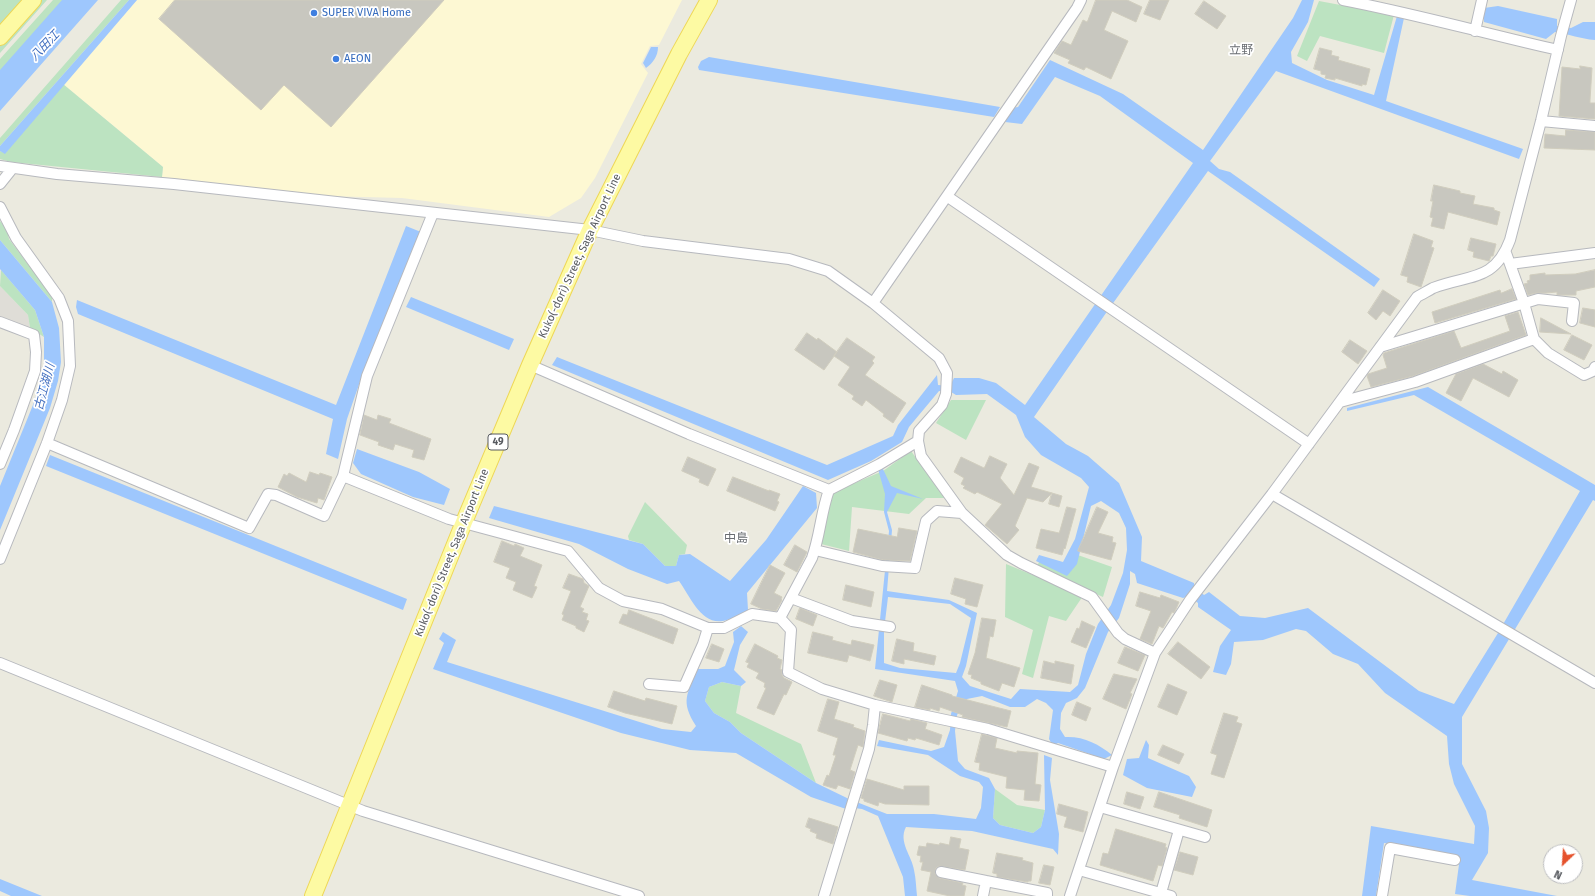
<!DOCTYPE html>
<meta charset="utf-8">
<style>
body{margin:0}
#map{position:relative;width:1595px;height:896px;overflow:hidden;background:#ebeadf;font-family:"Fira Sans",sans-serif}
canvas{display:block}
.north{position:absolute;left:1543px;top:844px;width:40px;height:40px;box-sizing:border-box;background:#fff;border:1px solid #bcbdbf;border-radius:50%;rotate:205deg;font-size:11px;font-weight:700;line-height:16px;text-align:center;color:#585b60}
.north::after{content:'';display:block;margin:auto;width:14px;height:18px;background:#e5522c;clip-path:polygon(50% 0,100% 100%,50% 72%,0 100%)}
</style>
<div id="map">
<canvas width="1595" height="896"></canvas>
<div class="north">N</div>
</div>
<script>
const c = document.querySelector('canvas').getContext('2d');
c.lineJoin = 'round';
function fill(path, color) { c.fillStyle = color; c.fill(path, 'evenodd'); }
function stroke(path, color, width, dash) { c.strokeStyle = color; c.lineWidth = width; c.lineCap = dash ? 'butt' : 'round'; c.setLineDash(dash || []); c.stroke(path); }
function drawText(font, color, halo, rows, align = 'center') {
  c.font = font + ' "Fira Sans","Noto Sans JP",sans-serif'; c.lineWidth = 3.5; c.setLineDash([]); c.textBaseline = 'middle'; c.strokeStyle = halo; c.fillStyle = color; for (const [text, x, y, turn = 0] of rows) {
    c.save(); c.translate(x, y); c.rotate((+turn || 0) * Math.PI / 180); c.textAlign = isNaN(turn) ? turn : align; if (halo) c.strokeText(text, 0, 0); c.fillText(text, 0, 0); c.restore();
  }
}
const commercial = new Path2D(`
 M137,0h545l-23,45 -9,1 -9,18 7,9 -53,105 -14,20 -32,19 -147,-19 -77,-2 -163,-19 1,-10 -100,-83z`);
const industrial = new Path2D(`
 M0,286l28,29 2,13 -30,-12z`);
const green = new Path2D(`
 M0,0h23l-23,26z
 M37,0h10l-47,53v-11z
 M53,0h24l-77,81v-22z
 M121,0h8l-129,146v-8z
 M1319,1l75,14 -10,38 -64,-17 -13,25 -10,-5z
 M63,84l100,83 -1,10 -151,-15 -11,-3v-8l5,2z
 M0,221l7,8 2,10 43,57v6l-52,-62z
 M1,270l34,40 9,27 -14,-9 -2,-13 -28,-29z
 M951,400h35l-20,40 -30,-17z
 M911,451l34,47h-19l-17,16 -57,-7 -3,44 -28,-7 10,-51 52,-22z
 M645,502l42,43 -2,9 -6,1 -3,11h-11l-22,-22 -14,-4 -1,-4z
 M1075,554l37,13 -9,30 -16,-7 -21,31 -17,-5 -16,62 -11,-4 11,-44 -28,-13 1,-53 27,11 7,-15 24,9z
 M722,682l19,4 -5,27 65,31 15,39 -75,-50 -11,-11 -16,-9 -9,-12 4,-14z
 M995,789l22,16 28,5 -4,17 -8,6 -33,-8 -7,-7z`);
const water = new Path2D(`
 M62,0h36l-98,111v-41z
 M129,0h8l-132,154 -5,-3v-5z
 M1302,0h12l-6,22 -17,30 1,11 35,17 47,15 23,-79 7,2 -18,83 137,48 -4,10 -243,-88 -66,90 9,8 11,3 150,107 -6,8 -166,-116 -102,142 -72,104 32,27 22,12 31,27 23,54 -1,24 53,22v4l10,8 5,-3 31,24 25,2 43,-10 111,83 35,13 44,-71 82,-142 -166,-96 -67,16v-3l81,-21 167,98v16l-2,-1 -131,217v47l24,47 3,17 -1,25 -16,27 85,16h-87l-15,-2 5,-37 -76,-14 -8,53h-14l9,-70 103,18 1,-18 -21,-42 -5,-20 -2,-28 -62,-43 -27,-29 -25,-10 -27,-23 -10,-2 -33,11 -29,2 -3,22 -5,11 -13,-3 7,-26 11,-16 -33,-23v-4l-9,-7 -6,2 -46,-15 -2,-9 -5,-3v13l-11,34 -11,14 -23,56 -8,10 -11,5 -5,10 -1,16 5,8c18,-1 34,7 47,18l-8,4 -46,-16 -5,3 -4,-7 4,-29 -7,-7 -9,-4 -12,8h-15l-28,-11 -15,3 -10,16 -2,16 3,30 7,8 24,9 6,11 -2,29 7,7 33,8 8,-6 4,-17 -1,-55 8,3 -2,22 9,54 -1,21 -5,-6 -81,-18 -66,-4c-8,15 6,29 8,43 2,9 2,17 3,26h-12l-2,-19 -25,-61 -16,-7 -15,-2 -1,2 -35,-12 -75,-44 -46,-3 -69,-17 -188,-64 11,-26 -5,-4 4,-7 13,8 -9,22 215,67 29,3 5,-6c-16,-25 -9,-32 2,-57h20l7,-3 9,-24 -1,-10 8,-6 7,6 -8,13 -6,25 12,12 -5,4 -19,-4 -13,5 -4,14 9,12 16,9 11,11 75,50 33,16 38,15h47l42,5 5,-11 2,-21 -4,-5 -19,-6 -32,-21 -51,-9 2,-6 52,11 13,-4 6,-17 1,-16 7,-23 -3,-10 -80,-12 14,-138 -5,-19 1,-18 -7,-25 4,-2 9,19 32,13 -26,-6 -10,19 5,18 -5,61 62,9 28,13 -11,53 -4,11 8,9 41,13 9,-10 50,3 8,-7 8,-31 12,-30 13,-19 12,-32 4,-23 -1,-22 -7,-15 -18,-12 -10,5 -14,58 -10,12 -31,-15 3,-6 24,7 12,-23 14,-52 -8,-9 -40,-23 -16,-18 -9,-22 -29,-21 -31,1 -5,-3 -12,-1 -30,36 -7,15 -31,19 -43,19 -276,-115 5,-8 270,108 66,-29 5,-11 39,-50 1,10 12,1 4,-8h25l17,5 29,22 168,-242 -93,-67 -45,-19 -33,47 -17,-2 7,-14 6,-1 32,-47 73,34 80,56 90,-132zM888,597l62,7 21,14 -11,45 -4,10 -56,-5 -16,-5v-33z
 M1498,6l59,13v7l14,2 12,-6h12v18c-15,-1 -25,-6 -40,-8l-9,7 -62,-17v-14z
 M651,47h7c0,9 -5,16 -12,21l-3,-5z
 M709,57l291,50 -6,10 -295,-47 -1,-3 3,-6z
 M406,226l15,6 -58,141 -16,46 -9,40 -12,-5 7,-35 -255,-105 -2,-7 1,-7 259,105z
 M0,240l52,62 7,26 2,34 -3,19 -8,27 -50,122v-44l35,-86 9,-34v-29l-9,-27 -35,-41z
 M411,297l103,42 -5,11 -103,-43z
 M357,449l62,23 31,17 -6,16 -31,-8 -52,-23 -8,-11z
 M50,455l357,144 -4,11 -357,-144z
 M803,486l13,7 1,15 -70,85 1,17c-7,3 -17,10 -25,11 -22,4 -33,-25 -44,-40l-12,3 -39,-15 -49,-25 -90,-26 5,-12 149,38 22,22h11l3,-11 11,-1 40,27 36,-41z
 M1146,740l3,5 -1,13 41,18 7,11 -4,10 -45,-9 -24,-13 4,-16 12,-1z
 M0,879l42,17h-31l-11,-5z`);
const building = new Path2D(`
 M175,0h269l-113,127 -47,-42 -23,25 -102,-91z
 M1096,0h31l15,7 -6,15 -24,-11 -8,19 24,11 -17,38 -25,-12 -2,3 -16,-7 2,-3 -16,-7 8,-12 9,4 12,-25 4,2z
 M1150,0h19l-9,20 -16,-6z
 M1204,1l22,15 -9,13 -22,-15z
 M1320,48l12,3 -1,4 8,2 -1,3 32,9 -4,16 -4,-1v2l-27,-8v2l-10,-2 1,-3 -5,-1v-3l-7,-2z
 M1580,66l12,2 -2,32v3h5v16l-36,-3 3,-49 18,2z
 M1566,130l29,2v18l-51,-2 1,-14 20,2z
 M1434,185l26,6v2l15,3 -2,8 21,4v2l6,2 -3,13 -49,-13 -4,17 -13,-3 2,-8 -3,-1 3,-16h-2z
 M1414,234l19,7 -2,6 3,1 -13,39 -14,-5 1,-5 -7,-2z
 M1471,238l25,6 -3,12h-2l-2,5 -16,-4 1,-5 -6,-2z
 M1595,270v17l-19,4v4h-19v-3l-11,1h-10l-8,2 -4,-11 4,-1 -1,-2 3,-1v-5l15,-2v2l30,-1z
 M1512,289l4,10 -81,24 -3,-11 68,-22 1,3z
 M1383,290l17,11 -10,15 -7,-5 -7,9 -8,-7z
 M1583,308l12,2v17l-15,-4z
 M1518,312l8,23 -113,41 -42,11 -4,-11 1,-2 19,-6 -4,-13 1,-2 70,-22 7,17 49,-17 -5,-15z
 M1541,318l30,16 -31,-2z
 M807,333l10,7 1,-2 19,14 -13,18 -29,-20z
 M1572,335l20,10 -8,15 -20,-10z
 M847,338l28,19 -3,4 2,2 -9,12 41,28 -13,20 -10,-7 1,-2 -18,-14 -4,6 -10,-7 2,-3 -16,-11 12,-18 -16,-11z
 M1350,340l17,11 -9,13 -16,-12z
 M1483,364l19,10 1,-3 15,9 -9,17 -36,-19 -12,23 -15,-8 10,-19z
 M364,415l13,5 1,-5 13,4 -2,4 42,16 -7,21 -12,-3 2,-7 -19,-6 -2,6 -15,-5 1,-3 -19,-7z
 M990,456l17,8 -7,14 14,17 15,-32 10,4 -8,20 21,6 -9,9 -16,-4 -12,28 4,4 -12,14 -22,-19 17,-21 -25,-12 -2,2 -12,-6 2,-2 -4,-2 3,-6 -10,-6 7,-15 23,11z
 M688,457l28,12 -8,17 -9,-4 1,-3 -18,-8z
 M310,472l9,3 1,-2 12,4 -8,23 -6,-2 -1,5 -20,-6 -19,-10 6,-13 3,2 2,-3 17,9z
 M733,477l36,14v-1l11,4 -3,7 2,1 -4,9 -48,-20z
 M1052,493l10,3 -3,11 -10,-3z
 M1067,507l9,2 -11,40 -1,-1 -2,7 -26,-7 5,-19 18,4z
 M1097,507l11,5 -10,21 15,4 -1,5 4,1 -5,17 -33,-9z
 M899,528l18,3 -7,30 -27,-1 -30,-8 5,-23 39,8z
 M502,541l12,5 1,-2 9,4 -4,8 22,9 -8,21 3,1 -5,11 -19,-8 3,-8 -10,-4 4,-10 -16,-6z
 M795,545l12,7 -10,20 -13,-7z
 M770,565l15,8 -11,20 8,4 -1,2 1,1 -6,11 -14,-2 -11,-5z
 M569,574l14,5 1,4 5,3 -9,21 4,2 -2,3 6,2 -2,6 3,1 -5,11 -8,-4v-2l-14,-6 2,-5 -2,-1 9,-23 -8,-3z
 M955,578l28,7 -6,22 -12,-3 1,-5 -15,-5z
 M846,585l28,7 -3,15 -28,-7z
 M1140,592l20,6 1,-3 18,7 -3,7 -2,4 -2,-1 -9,16 -4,-2 -7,18 -12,-5 11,-28 -15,-5z
 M800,608l17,7 -4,11 -17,-7z
 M629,610l49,19 -5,15 -54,-21 4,-9 4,1z
 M982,618l14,2 -3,17 -3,-1 -4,22 34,10 -6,19 -12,-4 -3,8 -18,-7v-2l-10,-4 1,-3 -4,-1 7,-21z
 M1082,621l13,6 -9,21 -15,-6 6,-14 2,1z
 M813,632l20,5 -1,3 19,5 1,-5 22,5 -4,16 -21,-6 -2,7 -39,-9z
 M897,639l17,4 -1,8 23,5 -2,9 -30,-6v5l-12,-3z
 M1178,642l32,25 -9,12 -33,-25z
 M712,644l12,5 -5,13 -13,-4z
 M755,644l23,12 -1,2 5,2 -2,9 2,1v5l2,3 8,4 -6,13 -2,-1 -10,21 -17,-7 9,-20 -2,-1 1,-4 -9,-5 3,-5 -12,-6 2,-4 -3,-1z
 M1125,647l20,8 -7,16 -20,-8z
 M1044,661l11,3v-3l19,4 -3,19 -30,-6z
 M1114,674l23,5 -7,14 2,1 -6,15 -23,-10z
 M880,680l17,5 -5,17 -18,-6z
 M1168,684l19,8 -10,23 -19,-8z
 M922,685l30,10v1l59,15 -4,16 -45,-10 1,-2 -23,-8 -1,4 -9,-3v2l-15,-3z
 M614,691l31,10 1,-3 31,8 -5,18 -47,-11 -17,-6z
 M828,699l11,3 -5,17 20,6 -1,2 12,4 -2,16 -5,-2 -8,25 5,2 -5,17 -12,-4 -2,4 -13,-4 4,-10 2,1 7,-21h-3l5,-17 -20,-7z
 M1077,702l14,6 -5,13 -14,-6z
 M1224,713l14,4 -2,5 6,2 -18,54 -13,-4 6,-19 -6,-2z
 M883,714l27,7 1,-2 16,4 -2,6 17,6 -3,10 -23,-7 -1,2 -7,-2 -1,3 -29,-8z
 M982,734l15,4 -2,10 22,5v-2l21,2 -3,31 6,1 -2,16 -15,-1 1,-10 -19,-2 1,-11 -28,-7 1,-7 -5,-1z
 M1163,745l21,9 -5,10 -21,-9z
 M867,779l37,11v-4h25v19l-44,-1 -6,-2 -1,4 -14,-5v-2l-3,-1z
 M1127,792l17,5 -4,12 -16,-5z
 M1159,792l53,18 -5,17 -28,-9 1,-3 -26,-8z
 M1059,804l29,8 -5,20 -19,-5 3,-10 -10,-3z
 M809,818l29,9 -5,17 -17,-6 1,-4 -7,-3 1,-2 -5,-2z
 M1116,829l50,15 -1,3 2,1 -5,18 -4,-1 -5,16 -53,-16 3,-12 5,1z
 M951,837l10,2 -2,9 10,2 -4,20 -26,-4 -3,2 -1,6 4,4 24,5 -1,2 4,1 -2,10h-14l-23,-5 4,-19 -10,-2 2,-8h-3l1,-6 -4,-1 2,-9 7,1 1,-4 12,2 1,-2 9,2z
 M1180,852l18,5 -5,18 -19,-5z
 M997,853l26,5 -1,2 11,3 -2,18h-3v1l-31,-5v-3l-4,-1z
 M1044,865l10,2 -4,18 -11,-2z`);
const minor = new Path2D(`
 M1343,0c73,14 144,34 215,50
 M1475,31l7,-31
 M1541,121l54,5
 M0,166l57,8 117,10 416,46 53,11 146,18 39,12 45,32 66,55 8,15 -1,21 -4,11 -23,26 -1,10 -38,23 -51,26c-8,22 -9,46 -17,68l-32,60 11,12 -3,42 34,17 53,16 113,24 125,38
 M0,184l12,-15
 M948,197l361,247
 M0,207l16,31 43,60 9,23 2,45 -8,34 -15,43 -47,116
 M433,213l-66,163 -24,100 106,43 119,32 31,37 24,13 39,8 46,19h16l28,-14 28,4
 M1506,253l18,50 10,36 14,14 36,22 9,-4 2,-4
 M1510,264l85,-11
 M873,303l204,-295 4,-8
 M0,322l34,13 2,17 -1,19 -21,59 -14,34
 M1380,347l158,-48 36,4 -2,18
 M530,365l159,69 140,56
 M1340,402l75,-20 119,-43
 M918,441l3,15 41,57 45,42 14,8 71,34 26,36 7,6 30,14
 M47,443l202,85 19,-34 8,1 48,21 19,-40
 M1272,494l323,189
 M815,550l67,16 33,2 11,-47 11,-10 25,2
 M791,598l61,23 38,6
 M0,663l363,148 276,85
 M649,684l35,3 19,-43 5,-16
 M1100,807l105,30
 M1079,870l92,26
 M941,872l45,9
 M1161,893l18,-63
 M824,896l45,-147 4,-24 2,-20
 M983,896l3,-15 61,12v3
 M1070,896l43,-129 42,-114 35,-53 82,-106 145,-197c5,-3 11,-6 16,-9 35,-14 61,-5 77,-48l31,-119 20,-85 10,-36
 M1382,896l8,-48 65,12`);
const primary = new Path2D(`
 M0,37l33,-37
 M313,896l151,-374 66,-157 60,-135 89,-176 30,-54`);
const markers = [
 [314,13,4,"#3f7fe0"],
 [336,59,4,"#3f7fe0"]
];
const shields = [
 [498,442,20]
];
const shieldNames = [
 ["49",498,442]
];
const shopNames = [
 ["SUPER VIVA Home",322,13],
 ["AEON",344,59]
];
const streetNames = [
 ["Kuko(-dori) Street, Saga Airport Line",580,256,-65],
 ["Kuko(-dori) Street, Saga Airport Line",452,553,-68]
];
const waterNames = [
 ["八田江",45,46,-46],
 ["古江湖川",45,387,-75]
];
const neighbourhoodNames = [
 ["立野",1241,51],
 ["中島",736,539]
];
fill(commercial, '#fdf8d3');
fill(industrial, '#dfddd7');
fill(green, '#bce3c1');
fill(water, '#9ec7fd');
fill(building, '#c8c7bf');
stroke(building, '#d0cdbe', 1);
stroke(minor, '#b7b9be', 12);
stroke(primary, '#eed756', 18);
stroke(minor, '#fff', 10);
stroke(primary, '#fdfaa3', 16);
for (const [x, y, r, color] of markers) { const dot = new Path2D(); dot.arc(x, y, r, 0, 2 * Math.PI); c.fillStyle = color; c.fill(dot); stroke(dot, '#fff', 1.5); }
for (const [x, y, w] of shields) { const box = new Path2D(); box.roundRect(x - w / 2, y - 8, w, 16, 3); c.fillStyle = '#fff'; c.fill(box); stroke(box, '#585b60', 1); }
drawText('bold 10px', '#585b60', null, shieldNames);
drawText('11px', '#366cbe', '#fff', shopNames, 'left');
drawText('11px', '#585b60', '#fff', streetNames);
drawText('italic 12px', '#426fbf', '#fff', waterNames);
drawText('12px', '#696d72', '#fff', neighbourhoodNames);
</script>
